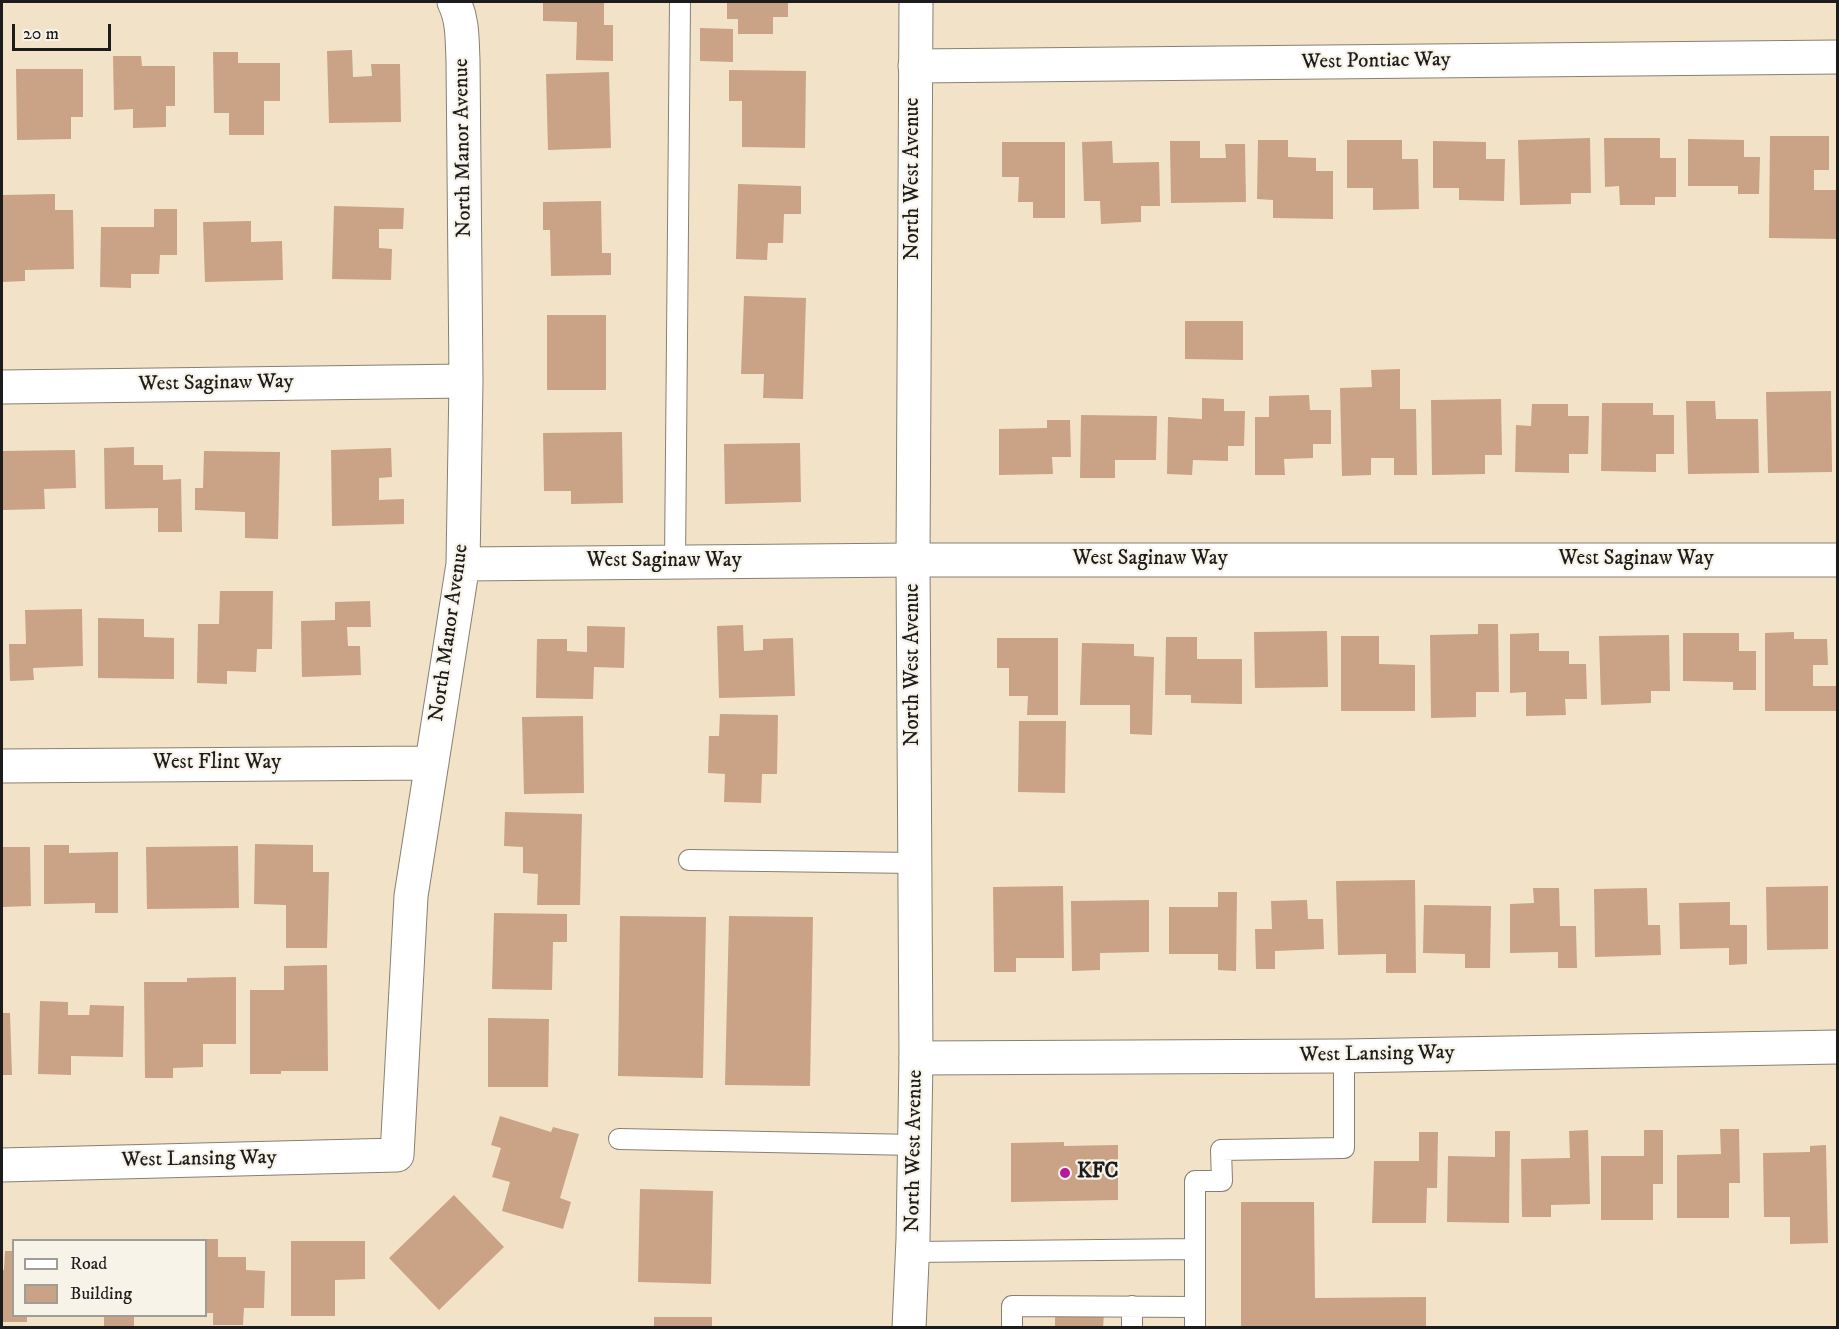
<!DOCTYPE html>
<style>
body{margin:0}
#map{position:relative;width:1839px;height:1329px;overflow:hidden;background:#f2e3c8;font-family:"IM FELL DW Pica",serif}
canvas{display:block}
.frame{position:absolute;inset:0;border:3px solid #1c1c1c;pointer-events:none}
.legend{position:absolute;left:12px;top:1239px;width:195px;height:78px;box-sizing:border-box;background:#f7f3e8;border:2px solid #9f9d96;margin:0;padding:8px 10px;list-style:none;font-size:18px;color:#1c1c1c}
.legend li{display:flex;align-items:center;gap:12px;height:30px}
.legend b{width:30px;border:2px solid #9f9d96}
.scale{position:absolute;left:12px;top:24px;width:99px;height:27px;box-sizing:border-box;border:3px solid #1c1c1c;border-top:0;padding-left:8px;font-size:18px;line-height:21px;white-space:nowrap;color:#1c1c1c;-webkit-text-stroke:4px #f7f3e8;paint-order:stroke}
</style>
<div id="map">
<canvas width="1839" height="1329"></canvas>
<div class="frame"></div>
<ul class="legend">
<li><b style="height:8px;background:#fff"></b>Road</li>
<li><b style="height:16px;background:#caa285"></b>Building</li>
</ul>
<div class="scale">20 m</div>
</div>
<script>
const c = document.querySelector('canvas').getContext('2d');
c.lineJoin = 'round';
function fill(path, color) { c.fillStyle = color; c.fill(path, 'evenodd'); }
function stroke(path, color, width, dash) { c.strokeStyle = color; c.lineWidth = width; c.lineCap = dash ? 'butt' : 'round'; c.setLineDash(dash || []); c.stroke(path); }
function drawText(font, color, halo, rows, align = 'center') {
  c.font = font + ' "IM FELL DW Pica",serif'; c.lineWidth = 4.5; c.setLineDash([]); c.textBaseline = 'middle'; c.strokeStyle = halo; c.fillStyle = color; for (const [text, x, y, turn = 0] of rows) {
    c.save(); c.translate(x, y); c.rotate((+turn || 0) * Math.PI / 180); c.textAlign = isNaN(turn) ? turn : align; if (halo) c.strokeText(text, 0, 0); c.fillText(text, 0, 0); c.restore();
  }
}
const building = new Path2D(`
 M543,2h61v23h9v36l-37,-1 1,-38 -34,-1z
 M727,2h61v15h-15v17h-35v-15h-11z
 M700,28l33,1v33l-33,-1z
 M352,50l1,27 19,-1 -1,-12h29l1,58 -72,1 -2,-72z
 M213,52h25v11h42v38h-16v34h-35v-22h-15z
 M113,56h28l1,10h33v40h-9v21l-33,1v-19l-19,1z
 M16,69h67v48h-12v22l-54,1z
 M729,70l77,1 -1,77 -63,-1v-46h-13z
 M609,72l2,76 -63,2 -2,-76z
 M1770,136h59v34h-15v20h24v49l-69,-1z
 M1590,138l1,55h-20v11l-51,1 -2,-65z
 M1604,138h56v20h16v39h-21v8h-35l-1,-19 -14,1z
 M1688,139l56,1v17h16l-1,37h-21v-8h-50z
 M1258,140h30v17l28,1v13h17v48l-60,-1v-18l-16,-1z
 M1347,140h55v19h16l1,50 -46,1v-22h-26z
 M1112,141l1,22 46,-1 1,44h-19v16l-40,2 -1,-23h-16l-2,-59z
 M1170,141h30v17h26l-1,-14h20l1,58 -75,1z
 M1433,141l53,1v17h19l-1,42 -45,-1v-12h-26z
 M1002,142h63v76h-32v-16h-15l1,-25h-17z
 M738,184l63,2v28h-17l-1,29h-15l-1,17 -31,-1z
 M55,194v16h18l1,59 -49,1v11l-23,1v-87z
 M601,201l1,52h9v22l-60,1 -1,-46h-7v-28z
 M334,206l70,2 -1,21h-24v19l13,1 -1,31 -59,-1z
 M154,209h23v46h-17l-1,19h-28v14l-31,-1 1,-60h53z
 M251,221v21l31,-1 1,39 -78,2 -2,-60z
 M744,296l62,2 -3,101 -40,-1 1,-24h-23z
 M547,315h59v75h-59z
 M1185,321h58v39l-58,-1z
 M1400,369v40h16l1,66h-23v-17h-23v17l-29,1 -2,-88 32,-1 -1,-17z
 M1831,391l1,81 -64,1 -2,-81z
 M1309,395l1,15h21v34h-18v14l-29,1 1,16h-30v-58h14v-21z
 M1202,398l22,1v12h21l-1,35h-16v15l-35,-1 -1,15 -25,-1 1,-57 34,2z
 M1501,399l1,56h-17v19l-53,1 -1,-75z
 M1686,401h29l1,18h42l1,54 -71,1z
 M1602,403h51v12h21v39h-18v18l-55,-1z
 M1532,404h36v12h21l-1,38h-19v19l-54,-1 1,-47 15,1z
 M1081,415l76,1 -1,44h-41v18h-35z
 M1047,420h23l1,37h-19l1,17 -54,1v-46l48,-1z
 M622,432l1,71 -52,1v-13h-27l-1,-58z
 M800,443l1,59 -76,2 -1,-60z
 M134,447v18h29v15l18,-1 1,53h-24v-24l-53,1 -1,-61z
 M391,448l1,29 -13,1v22l25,-1v25l-72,2 -1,-76z
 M75,450l1,38 -32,1 1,20 -43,1v-59z
 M204,451l76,1 -2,87 -33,-1v-26l-50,-2v-22h8z
 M220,591h53l-1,58h-15l-1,23 -29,-1v13l-30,-1 1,-59h21z
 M370,601l1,26h-24l1,19h12l1,29 -59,2 -1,-56 34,-1v-18z
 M82,609l1,57 -50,2 1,12 -24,1 -1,-37h17l-1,-34z
 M98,618l46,1v18l30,1v41l-76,-1z
 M1478,624h20l1,68h-23v25l-45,1 -1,-83 48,-1z
 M743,625l1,26 19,-1v-11l30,-1 2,58 -76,2 -2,-72z
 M587,626l38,1 -1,41 -30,-1 -1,32 -57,-1 1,-59h30v12l20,1z
 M1327,631l1,56 -73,1 -1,-56z
 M1794,632v7h33l1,26h-15v21h24v25h-72v-78z
 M1539,633v18h30v13h17l1,35h-22l1,16 -40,1v-24l-16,1v-59z
 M1683,633h56v18h17v39h-23v-8l-50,-1z
 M1669,635l1,56h-19v12l-50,2 -2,-69z
 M1341,636h38v28l36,1v46h-74z
 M1166,637h31v22h45v45l-51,-1v-8h-26z
 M997,638h61v77h-31l1,-19h-19v-28h-12z
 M1082,643l52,1v12l20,1 -2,78 -22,-1v-29h-50z
 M720,714l58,1 -1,59h-15l-1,29 -37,-1 1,-28 -17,-1 1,-37h10z
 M583,716l1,77 -60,1 -2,-77z
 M1019,721h47l-1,72 -47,-1z
 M505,812l77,2 -2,91h-43l1,-31 -15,-1v-26l-19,-1z
 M255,844l58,1v27h16l-2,76h-41v-43l-32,-1z
 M44,845h25v8l49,-1v61h-23v-10l-51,1z
 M238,846l1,62 -92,1 -1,-62z
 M2,847h28l1,59 -29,1z
 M1415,880l1,93h-30v-19l-48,1 -2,-74z
 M1063,886l1,72h-48v14h-22l-1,-85z
 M1828,886v63l-61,1 -1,-63z
 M1533,888h26l1,38h16l1,42h-19v-16l-48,1v-49l24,-1z
 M1647,888l1,37h12l1,30 -66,2 -1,-68z
 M1218,892h19l-1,79 -18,-1v-16h-49v-47h49z
 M1149,900v52l-49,1v17l-28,1 -1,-70z
 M1307,900l1,19h15l1,30 -49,2v18h-19l-1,-40h17l-1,-28z
 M1730,902v23h17v39l-18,1v-17l-49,1 -1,-46z
 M1424,905l67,1 -1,62h-25v-14l-42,-1z
 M494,913l73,1v28h-14l-1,48 -60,-1z
 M620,916l86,1 -3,161 -85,-2z
 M729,916l84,1 -3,169 -85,-1z
 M327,965l1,106h-47v3h-31v-84h34v-24z
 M236,977v67h-33v23l-30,1v10h-28l-1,-96h43v-4z
 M40,1001l28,1v13h21l1,-10 34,1 -1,51 -52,-1v19l-33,-1z
 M2,1013h8l2,62h-10z
 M488,1018l61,1 -1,68h-60z
 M500,1116l51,16 2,-5 26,7 -19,64 11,4 -8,27 -61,-18 8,-29 -18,-5 9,-29 -10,-3z
 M1720,1129h19l1,54h-11v35h-52v-63l44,-1z
 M1588,1130l2,74 -39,1v12h-29l-1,-58 49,-1 -1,-27z
 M1644,1130h19v54h-10v36h-52v-64h43z
 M1495,1131h15l-1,92 -62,-1 1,-66 47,1z
 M1419,1132h19l-1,56h-10l-1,35h-54l2,-62h45z
 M1064,1142v4l54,-1v55l-107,2v-59z
 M1826,1145l2,98 -38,1v-27h-26l-1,-64 47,-1v-6z
 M640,1189l73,2 -2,93 -73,-2z
 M454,1195l50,52 -65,63 -50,-52z
 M1241,1202h73l1,96 111,-1v31h-185z
 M206,1239h12v18h28v13l19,1 -1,37h-20l-1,17h-30v-12h-7z
 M291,1241h74v38l-30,1v36h-44z
 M5,1251h9v65h13v6h-25v-52h2z
 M1055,1312l49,1 -1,15h-48z
 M104,1316h30v12h-30z
 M654,1317h58v11h-58z`);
const lane = new Path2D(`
 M675,562l5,-560
 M689,860l226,3
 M619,1139l296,6
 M912,1252l283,-3
 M1012,1328v-22l183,1
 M1132,1328v-22
 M1195,1328v-147h27l-1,-31 123,-2v-92`);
const street = new Path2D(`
 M915,66l923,-9
 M2,387l464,-6
 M463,564l450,-4h925
 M2,766l430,-3
 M916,1058l428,-2 494,-9
 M2,1165l395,-10 14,-259 52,-332 3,-183 -3,-321c-1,-20 0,-40 -9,-58`);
const secondary = new Path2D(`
 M909,1328l4,-89 3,-181 -3,-498 3,-558`);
const markers = [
 [1065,1173,6,"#b5179e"]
];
const streetNames = [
 ["West Pontiac Way",1376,62,-1],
 ["North Manor Avenue",464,148,-91],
 ["North West Avenue",914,179,-90],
 ["West Saginaw Way",216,384,-1],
 ["West Saginaw Way",1150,560],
 ["West Saginaw Way",1636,560],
 ["West Saginaw Way",664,562],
 ["North Manor Avenue",450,633,-82],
 ["North West Avenue",914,665,-90],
 ["West Flint Way",217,764],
 ["West Lansing Way",1377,1055,-1],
 ["North West Avenue",915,1151,-89],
 ["West Lansing Way",199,1160,-1]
];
const poiNames = [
 ["KFC",1077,1173]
];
fill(building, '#caa285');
stroke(lane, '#878072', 22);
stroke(street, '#878072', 35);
stroke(secondary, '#878072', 35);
stroke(lane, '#fff', 20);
stroke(street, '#fff', 33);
stroke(secondary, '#fff', 33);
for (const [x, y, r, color] of markers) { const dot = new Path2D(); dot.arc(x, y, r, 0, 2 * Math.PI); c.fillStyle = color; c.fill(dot); stroke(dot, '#f7f3e8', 2); }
drawText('21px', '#1c1c1c', '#f7f3e8', streetNames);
drawText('bold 21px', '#1c1c1c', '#f7f3e8', poiNames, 'left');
</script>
